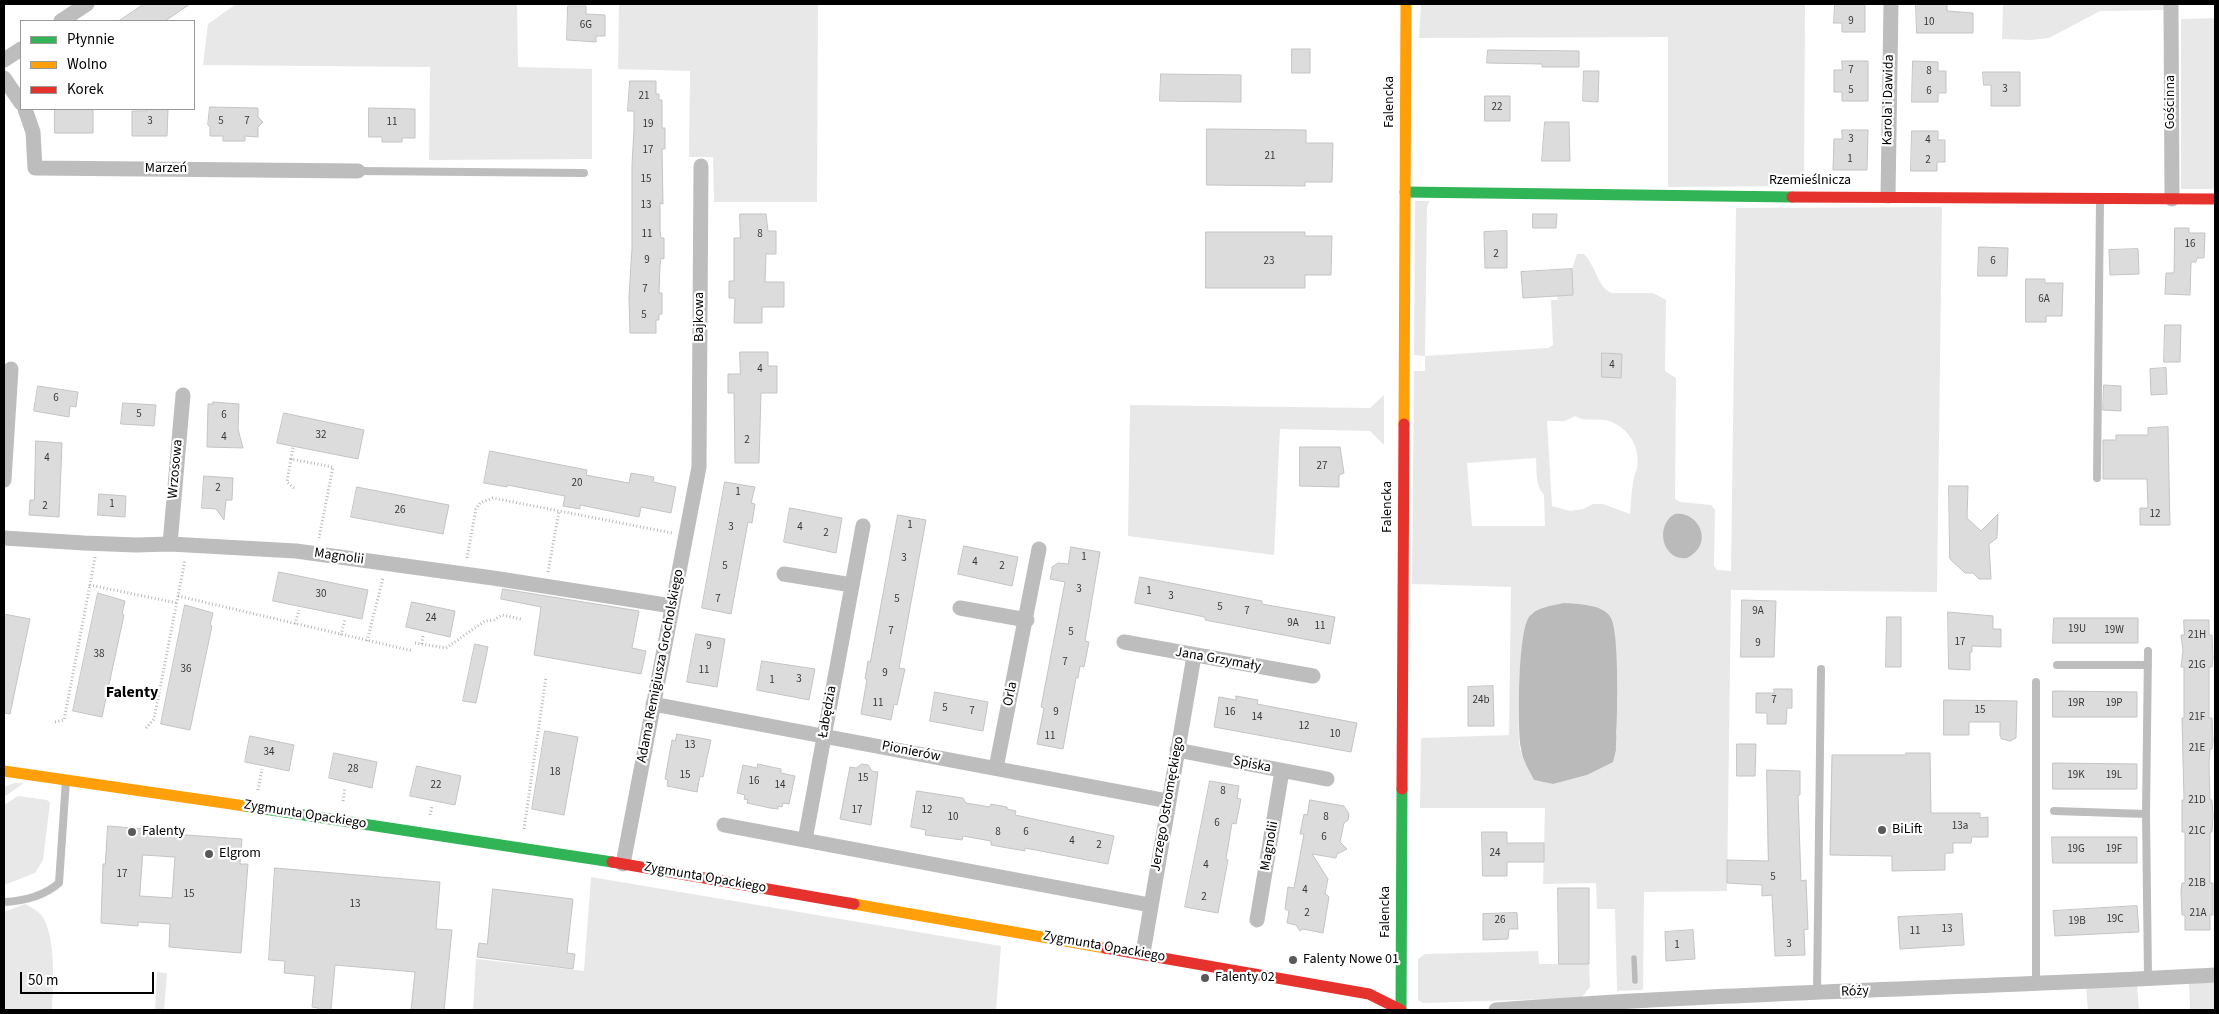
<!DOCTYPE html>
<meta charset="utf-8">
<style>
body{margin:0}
#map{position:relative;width:2219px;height:1014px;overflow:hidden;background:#fff;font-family:"Source Sans 3",sans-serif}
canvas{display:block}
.frame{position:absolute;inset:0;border:5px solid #000;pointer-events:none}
.legend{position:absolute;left:20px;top:20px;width:175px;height:90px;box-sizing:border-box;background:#fff;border:1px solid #999;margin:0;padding:6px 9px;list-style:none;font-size:15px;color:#000}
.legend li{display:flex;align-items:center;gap:10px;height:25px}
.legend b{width:25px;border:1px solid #999}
.scale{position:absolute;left:20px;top:972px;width:134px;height:22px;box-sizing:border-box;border:2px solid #000;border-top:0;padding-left:6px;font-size:15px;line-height:18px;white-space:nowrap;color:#000;-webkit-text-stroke:4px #fff;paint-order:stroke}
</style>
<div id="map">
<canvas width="2219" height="1014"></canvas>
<div class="frame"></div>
<ul class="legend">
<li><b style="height:6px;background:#30b455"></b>Płynnie</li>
<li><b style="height:6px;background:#ff9f0a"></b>Wolno</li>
<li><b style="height:6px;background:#e5322d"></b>Korek</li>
</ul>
<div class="scale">50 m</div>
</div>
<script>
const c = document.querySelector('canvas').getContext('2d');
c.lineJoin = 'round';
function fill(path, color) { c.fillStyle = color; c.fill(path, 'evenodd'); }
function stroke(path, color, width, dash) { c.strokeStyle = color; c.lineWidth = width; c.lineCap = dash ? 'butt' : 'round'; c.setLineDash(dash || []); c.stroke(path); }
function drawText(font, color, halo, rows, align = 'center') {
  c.font = font + ' "Source Sans 3",sans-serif'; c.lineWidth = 4.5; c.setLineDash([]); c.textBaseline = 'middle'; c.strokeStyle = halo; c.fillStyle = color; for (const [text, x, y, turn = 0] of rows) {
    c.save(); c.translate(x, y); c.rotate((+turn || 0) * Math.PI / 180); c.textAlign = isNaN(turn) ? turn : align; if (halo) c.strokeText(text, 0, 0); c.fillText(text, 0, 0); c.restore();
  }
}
const green = new Path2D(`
 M236,4h281l1,63 74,2v90l-163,1 1,-93 -227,-2 5,-41z
 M619,4h199l-1,198h-103l-1,-45h-24l1,-86 -72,-2z
 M1421,4h384l-1,182 -136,1v-150l-249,1z
 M2003,4h161v6l-64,1 -51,27 -19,2 -28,-1z
 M2215,18v171h-34v-170z
 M1415,201h15l-3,5 -2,150 123,-8 5,-3 -2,-45h7l-1,-4 16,-1 -1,-26 5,-15h7c12,12 13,32 27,39h42l13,7 -1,71 11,7 -1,121 5,3 31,3 4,5 -1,56 3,4 14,1 5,-363 206,-1 -5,385 -206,-2 -4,301 -83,1 -1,98 -26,1 -2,-82h-18l-1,-26 -53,1 2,-76h-125l1,-70 88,-3 2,-148 -99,-3 2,-213h11v-15l-11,-1zM1575,416c10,6 19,2 30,4 22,5 36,26 32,48 -1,5 -4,10 -4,15 -2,10 -2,21 -3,31l-27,-10h-10l-10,5 -13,2 -18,-5 -5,-85h18zM1536,458c1,13 -1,28 8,37l1,31h-73l-5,-63zM1585,605l20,7 6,6 4,20 2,96 -30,41 -34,9 -19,-4c-5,-10 -12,-20 -14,-32 -3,-25 -2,-117 12,-135z
 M1384,395v50l-14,-14 -90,-2 -6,126 -146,-19 2,-131 240,3z
 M14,783h10l-20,14v-10z
 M18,796l29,4 3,3 -7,57 -8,13 -31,12v-80z
 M591,877l410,69 -5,64h-523l3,-51 108,12z
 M25,904c8,4 17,9 20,17 11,26 8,62 7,89h-48v-98z
 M1538,951l1,13h50l1,23 -9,11 -158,5 -5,-3v-41l7,-5z
 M157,972l10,1 -3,37h-9z
 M2215,981v29h-25l-1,-28z
 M2137,985l2,25h-51l-2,-23z`);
const water = new Path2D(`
 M1675,514c24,-3 40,30 12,44 -26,3 -32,-34 -12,-44z
 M1564,603c13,1 40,1 47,15 9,18 6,107 5,132l-3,12 -26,13 -34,9 -19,-4c-5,-10 -12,-20 -13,-32 -4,-20 -3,-116 8,-131 7,-10 23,-11 35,-14z`);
const stream = new Path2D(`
 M1634,958l1,23`);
const building = new Path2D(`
 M144,4h46l-25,17h-46z
 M1835,4h30v28h-23v-9h-8z
 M1916,4h31v7l26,2v20h-56z
 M568,6h18v8l19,1v21h-9v6l-29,-2z
 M1292,49h18v24h-18z
 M1488,50l91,1v16h-37v-3l-55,-1z
 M1842,61h26v40h-26v-9h-8v-22h8z
 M1913,61l25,1v9h8v22h-8v9h-26z
 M1584,71h15l-1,31 -15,-1z
 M1983,72h37v34h-29v-21h-7z
 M1161,74l80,1v27l-81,-1z
 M630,81h26v13h3v6h3v28h3v21h-3l1,55 -3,-1v28l1,7h3v21l-3,-1 -1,7 -1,28h3v21h-3v6h-3v13h-26l-1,-36 3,-49v-83l2,-36v-18h-6z
 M1485,96h25v25h-25z
 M210,107l48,1v9l5,5 -5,5v10l-13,-1v5h-22v-5h-13v-9l-2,-2z
 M369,108l46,1v29h-13v4h-20v-5h-13z
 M55,109h38v24h-38z
 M146,109h22l-1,27h-35v-25h14z
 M1545,122h24l1,39h-28z
 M1207,129l99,1v13h27l-1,39h-27v4l-98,-1z
 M1842,130h26l-1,40h-34l1,-31h8z
 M1912,131h26v9h7v22h-8v9h-26z
 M740,214h26l2,17h8v23h-10l-1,28h19v25h-22v16h-28l1,-25h-6v-17h5v-43h6z
 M1533,214h24l-1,14h-23z
 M2175,228h14v5h16l-1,25h-7l-1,4h-5l-1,33 -25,-1 1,-21h7l1,-2z
 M1507,231v37h-22l-1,-36z
 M1206,232h99v4h27l-1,39h-26v13h-99z
 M1979,247l29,1 -1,28h-29z
 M2138,249l1,25 -29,1 -1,-25z
 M1572,269l1,26 -50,3 -2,-26z
 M2026,279h19v4h18l-1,33h-16v6h-20z
 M2165,325h16l-1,37h-16z
 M740,352h28v14h9v27h-16l-2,70h-24l-1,-70h-6v-19h12z
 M1602,353l20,1 -1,24 -19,-1z
 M2166,368l1,26 -16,1 -1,-26z
 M2104,385l17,1v25l-18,-1z
 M38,386l40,6 -2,15 -6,-1 -1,11 -35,-6z
 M213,402l26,2 -1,25 5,19 -36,-1 1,-43h5z
 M123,403l33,2 -2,21 -33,-2z
 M284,413l80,17 -6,29 -81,-16z
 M2168,427l2,98h-30v-17h8l-1,-29h-44v-39h13v-5h32v-7z
 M36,441l26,2 -3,74 -30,-2 1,-15h4z
 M1300,447h40l4,26 -5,2v12l-39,-1z
 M490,451l97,19 -1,5 43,8 2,-10 23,4 -1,5 23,5 -5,26 -30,-6 -2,10 -59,-12v4l-17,-3 2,-10 -58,-11v2l-23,-4z
 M204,476l29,2 -1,22h-6l-2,20 -8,-11 -14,-1z
 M725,482l30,5 -4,16 4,1 -3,19 -4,-1 -17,92 -29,-6z
 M1949,486h19l-1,32 14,13 17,-17 -1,24 -8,6 2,35h-12l-6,-6h-8l-15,-14z
 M357,487l92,18 -6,29 -92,-17z
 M99,494l27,2 -1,21 -27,-2z
 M790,508l52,10 -6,35 -52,-11z
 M898,515l28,5 -27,148 6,1 -8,36 -3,-1 -3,16 -30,-6 6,-35h-2l3,-18 2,1z
 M964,546l54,11 -6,29 -54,-12z
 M1071,547l29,5 -15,89 4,1 -5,25 -4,-1 -2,12h-2l-13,71 -26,-5 7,-36 -3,-1 24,-125 -15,-3 2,-9v-3l6,-4 10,1z
 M279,572l89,18 -6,29 -89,-18z
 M1140,577l122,24v3l73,13 -5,27 -125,-24v-3l-70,-14z
 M503,589l136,22 -7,37 14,3 -5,23 -107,-19 7,-48 -40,-8z
 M98,593l27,8 -3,13 2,1 -22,102 -29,-6z
 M1742,600l34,1 -2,56h-33z
 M412,602l43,9 -5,26 -44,-10z
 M185,605l28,8 -3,12 2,1 -22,104 -29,-6z
 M1948,612l45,4v13h8v18l-29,-1v6h-2v18l-21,-1z
 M4,614l26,5 -20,95 -6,-1z
 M1887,617h14v50h-15z
 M2054,618h84v25h-85z
 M2184,620h25v15h3l1,23 -1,9h-3v51h3l1,23 -1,8h-2l-1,15 1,36h2l1,16 -1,16h-2v51h3v32h-3v15h-25v-15h-3l-1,-23 1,-9h3v-51h-3v-32h2l-2,-82h2v-51h-3l2,-16 -2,-16h3z
 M696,634l29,5 -8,48 -30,-5z
 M475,644l13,3 -12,56 -13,-2z
 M762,661l53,8 -6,31 -52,-10z
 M1493,686l1,40h-26v-39z
 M1774,689h18v19h-5l-1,16h-19v-11h-11v-20h18z
 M2053,691l84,1v25h-84z
 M935,692l53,10 -5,29 -53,-10z
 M1236,696l22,4 -1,4 100,19 -6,29 -137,-25 5,-30 17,3z
 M1944,700l73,1 -1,37 -6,3 -8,-2 -2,-3v-14h-31v13h-25z
 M545,731l33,6 -14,78 -32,-6z
 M677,734l34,6 -8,37 -3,-1 -3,16 -30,-6 1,-6 -3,-1 7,-39 3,1z
 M250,736l44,9 -5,26 -44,-9z
 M1737,744h19l-1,32h-18z
 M334,753l43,9 -5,26 -43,-10z
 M1906,753h24l1,60h49v5l8,-1v20h-16l-1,6h-18v10h-8v17l-53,1v-15l-62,-1 2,-100h74z
 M2053,763l84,1v25h-84z
 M758,764l23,5v4l14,3 -6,28 -6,-1 -1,4 -4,-1v3l-8,-1 -23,-5 1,-3 -4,-1 1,-4 -8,-2 6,-28 14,3z
 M862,764l6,1 4,6 6,1 -7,53 -31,-6 10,-52 6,1z
 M417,766l44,10 -6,29 -45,-9z
 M1767,770l33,1v24h-2l3,86 5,-1 2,49 -4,1 1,25 -30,1 -3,-61 -10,1v-11l-35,-2v-23l41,1z
 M1210,781l29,5 -2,12 4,1 -5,25 -4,-1 -6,36 2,1 -10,53 -33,-6z
 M917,791l46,7 3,5 24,4 1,-3 16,3v2l9,2 -1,4 99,21 -6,28 -83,-16v3l-34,-6v-4l-28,-5 -1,4 -37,-5 1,-5 -15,-3z
 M1310,800l34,6 5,8 -1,6 -4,3 -4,19 7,7 -10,5 -1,4 -24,-4 16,25 -3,14 4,4 -6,36 -20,-4 -3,2 -4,-6 -9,-2 2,-12 -4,-2 3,-22 6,1 10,-54h-4l4,-20 3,1z
 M108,826l37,3v3l97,7 -2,25h8l-7,89 -72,-6 1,-23 -32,-2v4l-37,-3 2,-59h2zM143,855l32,2 -3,41 -32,-2z
 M1482,832h25v11h37v19h-37v14h-24z
 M2052,837h85v26h-84z
 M275,868l165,14 -4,47 16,1 -8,80h-33l4,-38 -80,-7 -4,45h-13v-2l-6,-1 3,-31 -31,-3 1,-12 -16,-1z
 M1558,888h31v76h-30z
 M493,889l80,10 -6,54 8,1 -2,15 -96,-12 2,-14 8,1z
 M2137,906l2,26 -84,4 -2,-25z
 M1517,913l1,16h-9l-1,10 -25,1v-26z
 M1962,914l2,31 -64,4 -2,-32z
 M1693,930l2,29 -29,2 -1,-29z`);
const path = new Path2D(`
 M291,459l2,-12
 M294,488l-7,-6 4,-23 42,8 -14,71
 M95,557l-5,28 87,18
 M467,558l9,-49 4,-6 13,-5 179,35
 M548,572l11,-61
 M178,596l235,55
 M295,624l4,-14
 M341,635l4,-15
 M367,641l16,-63
 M415,643l31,5 39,-27 9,-1 8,-5 19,4
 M422,644l1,-9
 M55,722l9,-2 26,-135
 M146,728l8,-9 31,-159
 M258,790l4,-21
 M343,801l2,-13
 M430,815l2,-9
 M524,829l22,-152`);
const lane = new Path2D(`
 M358,171l226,2
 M2097,478l3,-278
 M2057,665h91
 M2054,811l92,3
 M4,902c20,-1 40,-6 55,-19l7,-103
 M2148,978l-2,-164 2,-163
 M2036,984v-302
 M1817,993l4,-324`);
const street = new Path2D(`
 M2171,4l1,195
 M61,21l26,-17
 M4,60l17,-11
 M4,78l17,25
 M25,109l8,23 2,36 323,3
 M1888,196l3,-192
 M4,480l7,-111
 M4,538l80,5 52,2 34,-1 126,7 197,27 179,28
 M170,544l13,-149
 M784,574l68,11
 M960,608l67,12
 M1124,642l189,34
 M653,704l515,97
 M1177,750l150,29
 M996,768l43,-219
 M724,825l426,80
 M805,840l58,-314
 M623,864l76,-397 2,-301
 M1257,920l25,-149
 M1143,953l51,-297
 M1496,1010c239,-18 479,-22 719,-35`);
const fast = new Path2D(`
 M1405,192l387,5
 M245,806l367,56
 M1401,1010l1,-221`);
const slow = new Path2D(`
 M1404,424l2,-420
 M4,771l241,35
 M854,904l251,44`);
const jam = new Path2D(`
 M1792,197l423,2
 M1402,789l2,-365
 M612,862l242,42
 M1105,948l264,46 32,16`);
const markers = [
 [1882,830,5,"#595959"],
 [132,832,5,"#595959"],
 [209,854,5,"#595959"],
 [1293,960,5,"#595959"],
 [1205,978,5,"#595959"]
];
const numberNames = [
 ["9",1851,22],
 ["10",1929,23],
 ["6G",586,26],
 ["7",1851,71],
 ["8",1929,72],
 ["3",2005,90],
 ["5",1851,91],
 ["6",1929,92],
 ["21",644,97],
 ["22",1497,108],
 ["3",150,122],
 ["5",221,122],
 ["7",247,122],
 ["11",392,123],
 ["19",648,125],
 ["3",1851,140],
 ["4",1928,141],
 ["17",648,151],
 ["21",1270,157],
 ["1",1850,160],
 ["2",1928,161],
 ["15",646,180],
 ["13",646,206],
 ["11",647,235],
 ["8",760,235],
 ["16",2190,245],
 ["2",1496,255],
 ["9",647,261],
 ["23",1269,262],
 ["6",1993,262],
 ["7",645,290],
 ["6A",2044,300],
 ["5",644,316],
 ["4",1612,366],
 ["4",760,370],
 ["6",56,399],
 ["5",139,415],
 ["6",224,416],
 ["32",321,436],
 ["4",224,438],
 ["2",747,441],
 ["4",47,459],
 ["27",1322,467],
 ["20",577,484],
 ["2",218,489],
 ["1",738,493],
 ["1",112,505],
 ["2",45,507],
 ["26",400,511],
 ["12",2155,515],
 ["1",910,526],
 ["3",731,528],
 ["4",800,528],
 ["2",826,534],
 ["1",1084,558],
 ["3",904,559],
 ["4",975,563],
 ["5",725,567],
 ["2",1002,567],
 ["3",1079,590],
 ["1",1149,592],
 ["30",321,595],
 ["3",1171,597],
 ["7",718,600],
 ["5",897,600],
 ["5",1220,608],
 ["7",1247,612],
 ["9A",1758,612],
 ["24",431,619],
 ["9A",1293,624],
 ["11",1320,627],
 ["19U",2077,630],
 ["19W",2114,631],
 ["7",891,632],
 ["5",1071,633],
 ["21H",2197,636],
 ["17",1960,643],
 ["9",1758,644],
 ["9",709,647],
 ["38",99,655],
 ["7",1065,663],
 ["21G",2197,666],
 ["36",186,670],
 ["11",704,671],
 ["9",885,674],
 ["3",799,680],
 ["1",772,681],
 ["24b",1481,701],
 ["7",1774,701],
 ["11",878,704],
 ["19R",2076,704],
 ["19P",2114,704],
 ["5",945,709],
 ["15",1980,711],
 ["7",972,712],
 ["9",1056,713],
 ["16",1230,713],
 ["14",1257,718],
 ["21F",2197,718],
 ["12",1304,727],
 ["10",1335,735],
 ["11",1050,737],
 ["13",690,746],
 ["21E",2197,749],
 ["34",269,753],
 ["28",353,770],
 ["18",555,773],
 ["15",685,776],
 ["19K",2076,776],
 ["19L",2114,776],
 ["15",863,779],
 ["16",754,782],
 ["22",436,786],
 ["14",780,786],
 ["8",1223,792],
 ["21D",2197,801],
 ["17",857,811],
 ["12",927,811],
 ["10",953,818],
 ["8",1326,818],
 ["6",1217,824],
 ["13a",1960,827],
 ["21C",2197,832],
 ["8",998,833],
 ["6",1026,833],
 ["6",1324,838],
 ["4",1072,842],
 ["2",1099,846],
 ["19G",2076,850],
 ["19F",2114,850],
 ["24",1495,854],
 ["4",1206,866],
 ["17",122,875],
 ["5",1773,878],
 ["21B",2197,884],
 ["4",1305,891],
 ["15",189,895],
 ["2",1204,898],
 ["13",355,905],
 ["2",1307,914],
 ["21A",2198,914],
 ["19C",2115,920],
 ["26",1500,921],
 ["19B",2077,922],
 ["13",1947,930],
 ["11",1915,932],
 ["3",1789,945],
 ["1",1677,946]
];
const streetNames = [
 ["Karola i Dawida",1889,100,-89],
 ["Falencka",1390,102,-90],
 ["Gościnna",2171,102,-90],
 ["Marzeń",166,169],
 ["Rzemieślnicza",1810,181],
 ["Bajkowa",700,317,-90],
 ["Wrzosowa",176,469,-85],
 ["Falencka",1388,507,-90],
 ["Magnolii",339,557,8],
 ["Jana Grzymały",1218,660,10],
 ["Adama Remigiusza Grocholskiego",661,666,-79],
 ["Orla",1011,694,-78],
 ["Łabędzia",828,712,-80],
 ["Pionierów",911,752,11],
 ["Spiska",1252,765,11],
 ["Jerzego Ostromęckiego",1168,804,-80],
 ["Zygmunta Opackiego",305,815,9],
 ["Magnolii",1270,846,-80],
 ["Zygmunta Opackiego",705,878,10],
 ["Falencka",1386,912,-90],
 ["Zygmunta Opackiego",1104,947,10],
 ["Róży",1855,992,-3]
];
const poiNames = [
 ["BiLift",1892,830],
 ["Falenty",142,832],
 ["Elgrom",219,854],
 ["Falenty Nowe 01",1303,960],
 ["Falenty 02",1215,978]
];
const quarterNames = [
 ["Falenty",132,693]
];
fill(green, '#e8e8e8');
fill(water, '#bababa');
stroke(stream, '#bababa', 5.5);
fill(building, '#dcdcdc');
stroke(building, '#c4c4c4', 1);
stroke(path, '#b8b8b8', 3, [1, 2.5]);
stroke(lane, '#bdbdbd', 8);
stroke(street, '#bdbdbd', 15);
stroke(fast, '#30b455', 11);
stroke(slow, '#ff9f0a', 11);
stroke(jam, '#e5322d', 11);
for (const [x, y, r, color] of markers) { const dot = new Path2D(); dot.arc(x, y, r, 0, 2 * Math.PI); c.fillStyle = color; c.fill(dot); stroke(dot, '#fff', 2); }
drawText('11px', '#373737', null, numberNames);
drawText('14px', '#000', '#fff', streetNames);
drawText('14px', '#000', '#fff', poiNames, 'left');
drawText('bold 16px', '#000', '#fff', quarterNames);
</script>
